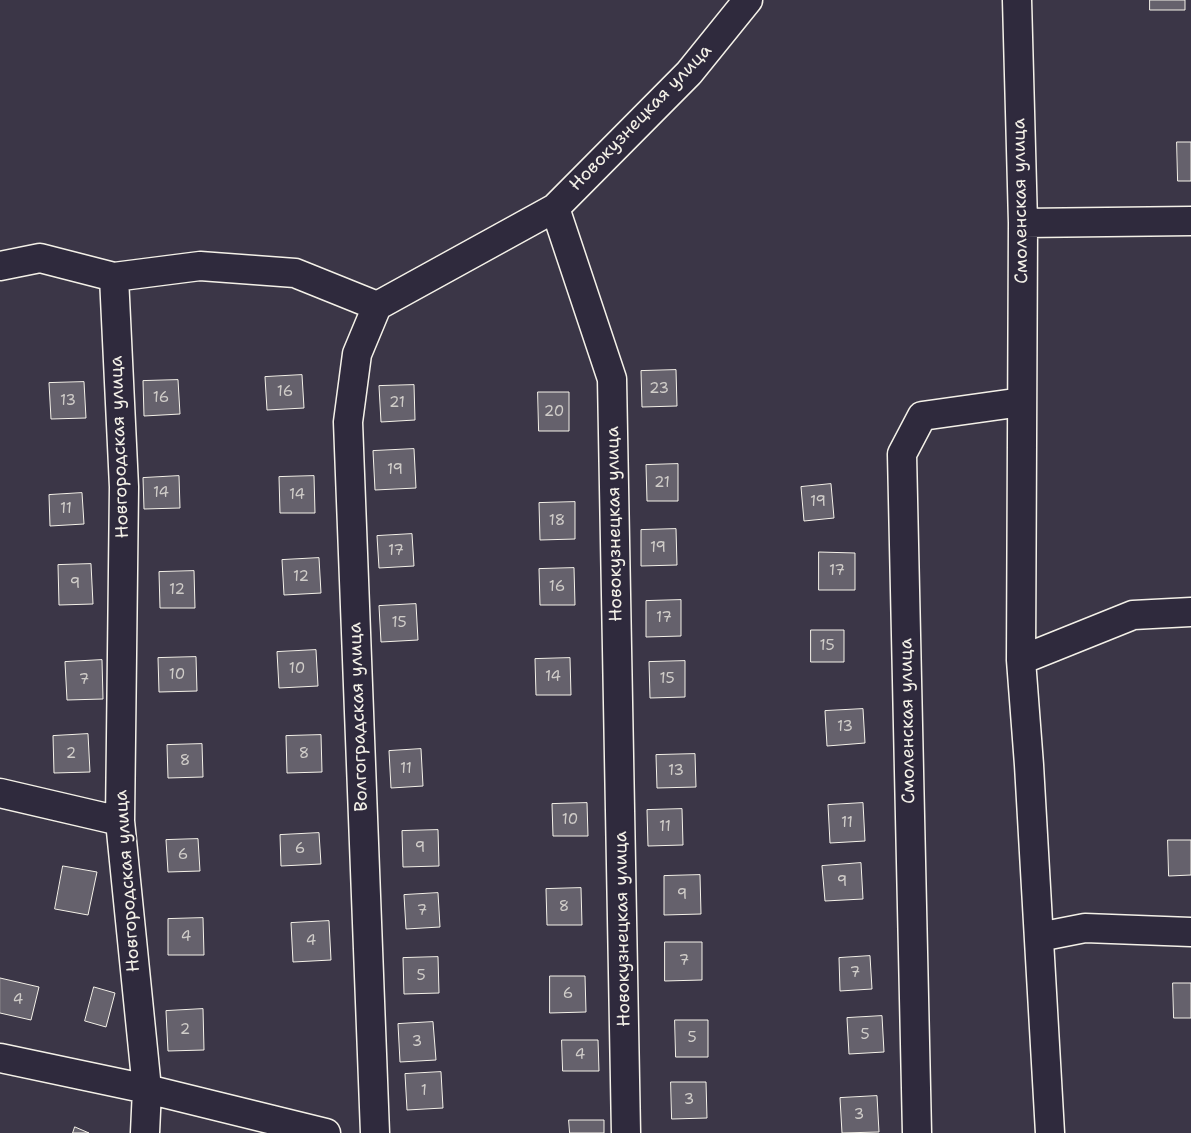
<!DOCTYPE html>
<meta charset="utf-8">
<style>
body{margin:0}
canvas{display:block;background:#3b3647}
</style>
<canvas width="1191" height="1133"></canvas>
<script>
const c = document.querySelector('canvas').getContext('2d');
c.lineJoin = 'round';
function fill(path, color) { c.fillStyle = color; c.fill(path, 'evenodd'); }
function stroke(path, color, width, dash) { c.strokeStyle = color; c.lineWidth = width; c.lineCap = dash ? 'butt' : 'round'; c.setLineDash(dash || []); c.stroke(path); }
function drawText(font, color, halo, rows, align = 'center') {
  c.font = font + ' "Shantell Sans",sans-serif'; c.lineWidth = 4; c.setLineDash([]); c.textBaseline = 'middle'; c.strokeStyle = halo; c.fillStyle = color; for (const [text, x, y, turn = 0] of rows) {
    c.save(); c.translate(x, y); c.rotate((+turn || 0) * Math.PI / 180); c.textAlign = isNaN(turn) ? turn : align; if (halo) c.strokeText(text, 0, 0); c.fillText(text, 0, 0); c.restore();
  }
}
const building = new Path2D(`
 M1150,0h35v10h-35z
 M1177,142h14v39h-13z
 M676,370l1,36 -35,1 -1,-36z
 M302,375l2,33 -37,2 -2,-33z
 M178,380l2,34 -36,2 -1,-35z
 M84,382l2,36 -35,1 -2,-36z
 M414,385l1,35 -34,2 -2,-36z
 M538,392h31v39h-30z
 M414,449l2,39 -41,2 -2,-39z
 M678,464v37h-31l-1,-36z
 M179,476l1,32 -36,1 -1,-31z
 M314,476l1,37h-35l-1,-36z
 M831,484l3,34 -30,3 -3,-34z
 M82,493l2,31 -34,2 -1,-31z
 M575,502v37l-35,1 -1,-37z
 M676,529l1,36 -36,1v-36z
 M412,534l2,32 -35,2 -2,-32z
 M819,552l36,1v37h-36z
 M319,558l2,35 -37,2 -2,-35z
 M91,564l2,40 -34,1 -1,-40z
 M574,568l1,37h-35l-1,-36z
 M194,571l1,37h-35l-1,-36z
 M681,600v36l-35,1v-36z
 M416,604l2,36 -37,2 -2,-36z
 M811,630h33v32h-33z
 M316,650l2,36 -39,2 -2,-36z
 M196,657l1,34 -38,1 -1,-34z
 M570,658l1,37h-35l-1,-36z
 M102,660l1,39 -36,1 -2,-38z
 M685,661v36l-35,1 -1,-36z
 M863,709l2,34 -38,3 -2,-35z
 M88,734l2,38 -36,1 -1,-37z
 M321,735l1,37 -35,1 -1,-37z
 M202,744l1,33 -35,1 -1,-33z
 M421,749l2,37 -32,2 -2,-37z
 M695,754l1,33 -39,1 -1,-33z
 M587,803l1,33h-35l-1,-32z
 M863,803l2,38 -35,2 -2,-38z
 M682,809l1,36 -35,1 -1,-36z
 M438,830l1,36 -36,1 -1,-36z
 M319,833l2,31 -40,2 -1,-31z
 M198,839l2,32 -32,1 -2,-32z
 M1168,840h23v35l-22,1z
 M861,863l2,36 -38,2 -3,-35z
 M63,866l34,6 -9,43 -33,-6z
 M700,875l1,39 -37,1v-39z
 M581,888l1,37h-35l-1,-36z
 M438,893l2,34 -34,2 -2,-34z
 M203,918l1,37h-36v-36z
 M329,921l2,39 -38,2 -2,-39z
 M665,942h37v38l-37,1z
 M870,956l2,33 -32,2 -1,-33z
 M438,957l1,36 -35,1 -1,-36z
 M550,976h35l1,36 -36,1z
 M0,978l39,9 -8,33 -31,-7z
 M1173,983h18v35h-17z
 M94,987l21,6 -9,34 -21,-6z
 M203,1009l1,41 -36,1 -2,-40z
 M882,1016l2,36 -35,2 -2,-36z
 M675,1020h33v37h-32z
 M433,1022l3,38 -36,2 -2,-38z
 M562,1040h36l1,31h-36z
 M441,1072l2,36 -36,2 -2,-36z
 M671,1082h35l1,36 -35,1z
 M877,1096l2,36 -37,1 -2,-35z
 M569,1120h35v13h-34z
 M75,1127l14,6h-16z`);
const minor = new Path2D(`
 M1017,0l6,223 -2,437 8,105 21,368
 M555,208l57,171 14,754
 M1023,223l168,-2
 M0,266l40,-8 74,19
 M1021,660l112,-45 58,-3
 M0,793l120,28
 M1039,937l46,-9 106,4
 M0,1058l147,31 179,44
 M145,1133l2,-44 -27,-268 4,-334 -10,-210 86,-11 95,7 82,33 178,-98 134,-135 59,-73
 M375,1133l-27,-711 9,-68 20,-48
 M917,1133l-15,-679 20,-38 100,-14`);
const numberNames = [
 ["23",659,389],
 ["16",285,392],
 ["16",161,398],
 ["13",68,401],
 ["21",397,403],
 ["20",554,412],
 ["19",395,470],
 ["21",662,483],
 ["14",161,493],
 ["14",297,495],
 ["19",818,502],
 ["11",66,509],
 ["18",557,521],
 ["19",658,548],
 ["17",396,551],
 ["17",837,571],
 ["12",301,577],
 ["9",75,584],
 ["16",557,587],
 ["12",177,590],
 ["17",664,618],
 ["15",399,623],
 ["15",827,646],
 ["10",297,669],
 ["10",177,675],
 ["14",553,677],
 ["15",667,679],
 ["7",84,680],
 ["13",845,727],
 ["2",71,754],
 ["8",304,754],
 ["8",185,761],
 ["11",406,769],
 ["13",676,771],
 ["10",570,820],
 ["11",847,823],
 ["11",665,827],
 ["9",420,848],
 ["6",300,849],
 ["6",183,855],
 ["9",842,882],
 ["9",682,895],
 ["8",564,907],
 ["7",422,911],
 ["4",186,937],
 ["4",311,941],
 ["7",684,961],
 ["7",855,973],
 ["5",421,976],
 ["6",568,994],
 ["4",18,1000],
 ["2",185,1030],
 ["5",865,1035],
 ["5",692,1038],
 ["3",417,1042],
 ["4",580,1055],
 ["1",424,1091],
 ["3",689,1100],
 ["3",859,1115]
];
const streetNames = [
 ["Новокузнецкая улица",641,118,-46],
 ["Смоленская улица",1021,201,-91],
 ["Новгородская улица",120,447,-92],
 ["Новокузнецкая улица",615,524,-91],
 ["Волгоградская улица",359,717,-92],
 ["Смоленская улица",908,721,-91],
 ["Новгородская улица",128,881,-94],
 ["Новокузнецкая улица",623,929,-91]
];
fill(building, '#65616c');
stroke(building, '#f4f1e8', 1);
stroke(minor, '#f4f1e8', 31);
stroke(minor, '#2f2a3d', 28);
drawText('15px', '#d0cdc9', null, numberNames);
drawText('18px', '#f4f1e8', '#2f2a3d', streetNames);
</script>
